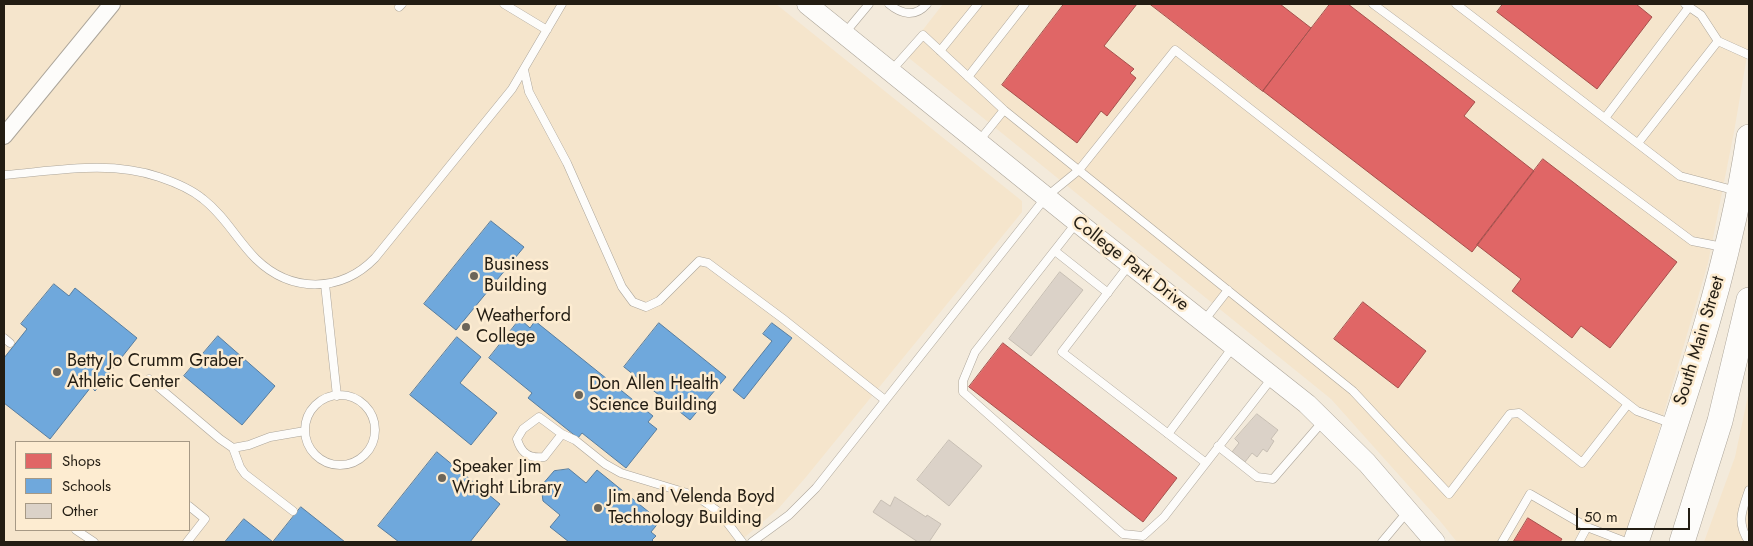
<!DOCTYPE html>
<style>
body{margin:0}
#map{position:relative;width:1753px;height:546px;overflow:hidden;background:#f3eadb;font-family:Jost,sans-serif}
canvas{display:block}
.frame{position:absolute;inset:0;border:5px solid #231d13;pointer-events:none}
.legend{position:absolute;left:15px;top:441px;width:175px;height:90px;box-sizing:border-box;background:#fdecd1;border:1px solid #a69985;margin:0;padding:6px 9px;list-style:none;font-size:15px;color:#231d13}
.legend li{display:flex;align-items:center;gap:10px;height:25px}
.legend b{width:25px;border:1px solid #a69985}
.scale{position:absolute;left:1576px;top:508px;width:114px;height:22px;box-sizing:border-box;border:2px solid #231d13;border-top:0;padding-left:6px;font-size:15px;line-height:18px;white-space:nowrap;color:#231d13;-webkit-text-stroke:4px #fdecd1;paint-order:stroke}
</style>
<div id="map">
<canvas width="1753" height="546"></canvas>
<div class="frame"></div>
<ul class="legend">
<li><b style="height:14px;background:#e06666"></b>Shops</li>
<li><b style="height:14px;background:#6fa8dc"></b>Schools</li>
<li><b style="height:14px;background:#dbd2c8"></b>Other</li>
</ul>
<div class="scale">50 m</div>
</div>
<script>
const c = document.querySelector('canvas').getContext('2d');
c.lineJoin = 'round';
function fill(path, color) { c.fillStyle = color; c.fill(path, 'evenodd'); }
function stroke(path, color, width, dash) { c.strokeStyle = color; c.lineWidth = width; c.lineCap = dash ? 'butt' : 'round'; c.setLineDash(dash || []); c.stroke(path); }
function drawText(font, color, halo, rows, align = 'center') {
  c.font = font + ' Jost,sans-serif'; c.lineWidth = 5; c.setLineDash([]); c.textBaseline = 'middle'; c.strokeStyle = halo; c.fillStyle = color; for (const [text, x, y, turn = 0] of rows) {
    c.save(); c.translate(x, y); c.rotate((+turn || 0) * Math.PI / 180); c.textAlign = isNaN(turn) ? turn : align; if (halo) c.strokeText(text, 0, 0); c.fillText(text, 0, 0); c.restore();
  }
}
const built = new Path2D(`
 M4,4h772l246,197v11l-216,265 -28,32 -39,33h-735zM16,442h173v88h-173z
 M943,4h806v40l-15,88 -26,131 -82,279h-169l-17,-21 -109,-122 -427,-345z
 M1749,391v151h-45l31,-85z`);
const shops = new Path2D(`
 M1064,4h73l-33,42 30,23 -4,4 6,5 -29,38 -6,-5 -24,32 -75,-58z
 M1150,4h130l31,24 -48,63z
 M1330,4h18l127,98 -11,14 70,55 -62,81 -209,-161z
 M1503,4h133l16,13 -55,72 -100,-77z
 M1543,159l134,103 -67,86 -29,-22 -9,12 -60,-47 9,-12 -44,-34z
 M1363,302l63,49 -28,37 -64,-49z
 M1003,343l174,135 -34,44 -174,-135z
 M1528,518l34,21 -2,3 -46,-1z`);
const schools = new Path2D(`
 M491,221l33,26 -68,83 -32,-26z
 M54,284l15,12 6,-8 62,50 -42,53 -4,-4 -41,52 -46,-36v-45l23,-29 -6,-5z
 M520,319l10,9 5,-7 118,95 -5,6 9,7 -31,39 -44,-35 -4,5 -50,-40 4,-5 -43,-35z
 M659,323l67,54 -36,43 -66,-53z
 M772,323l20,15 -48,61 -11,-9 39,-49 -9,-7z
 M218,336l57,50 -33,39 -58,-49z
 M457,337l24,20 -21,26 37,30 -26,32 -61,-50z
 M437,452l63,52 -30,38h-71l-21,-16z
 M569,469l17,14 11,-13 63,51 -9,11 5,4 -4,4 2,2h-85l-19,-15 10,-12 -17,-14 -2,-15 13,-15z
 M301,507l44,35h-72z
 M244,519l29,23h-48z`);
const building = new Path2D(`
 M1060,272l23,18 -52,66 -22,-17z
 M1257,414l21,16 -7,9 3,2 -7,11 -4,-3 -6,8 -5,-4 -7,9 -13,-10 7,-9 -4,-4z
 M949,440l33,26 -33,40 -32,-26z
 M895,497l31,20 1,-2 14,9 -12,18h-11l-45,-30 8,-12 9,6z`);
const service = new Path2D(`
 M504,4l43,26
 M889,4c12,10 26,14 38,0
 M1373,4l319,237 31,6
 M1456,4l224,172 57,15
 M1685,4l16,11 17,26
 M399,7l3,-3
 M844,34l25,-30
 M940,51l38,-47
 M524,70l5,22 38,71 55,124 11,15 13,5 13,-6 40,-40 9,2 74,55 103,82
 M891,71l32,-36 81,75
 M968,77l57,-73
 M1605,118l84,-111
 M979,141l25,-31 349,281 96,103 61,-80 9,-1 63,50 46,-59
 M1638,143l80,-102 31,14
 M4,175c51,-4 105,-15 155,2 15,5 32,12 44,22 22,17 34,41 53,60 35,34 85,34 119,-1l137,-169 50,-85
 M1077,222l-102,130 -12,29v11l160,142 20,2 21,-19 108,-139
 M1055,251l53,42
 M1129,265l-67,87 144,111
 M325,284l12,112
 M1203,322l25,-32
 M4,338l6,5
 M149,379l71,60 13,9 16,-3 21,-8 35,-6
 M305 430a35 35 0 1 1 70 0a35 35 0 1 1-70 0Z
 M562,434l-18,23c-15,2 -23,-4 -27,-18l6,-10 16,-12 23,17 13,6 30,24 16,9 66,20 18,9 15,11 22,29
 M1168,434l65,-87
 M1218,446l39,31 16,2 51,-59
 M233,448l7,19 5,7 48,37
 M1587,527l39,15
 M76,530l18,12
 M187,542l18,-23 -16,-13
 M752,542l37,-27 27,-27 230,-291 33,-27 96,-120 444,347 18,14 36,13
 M1382,542l26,-31
 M1502,542l28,-48 57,33 -8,15
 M1749,542c-13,-20 -7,-31 0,-52`);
const minor = new Path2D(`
 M4,136l108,-132`);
const tertiary = new Path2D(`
 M807,4l270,218 230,182 60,59 68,79`);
const primary = new Path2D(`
 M1636,542c45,-134 92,-265 113,-405
 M1682,542l38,-121 29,-121`);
const markers = [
 [474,276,5,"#6c6559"],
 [466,327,5,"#6c6559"],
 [57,372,5,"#6c6559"],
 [579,395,5,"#6c6559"],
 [442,478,5,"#6c6559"],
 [598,508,5,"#6c6559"]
];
const streetNames = [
 ["College Park Drive",1130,264,38],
 ["South Main Street",1700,341,-73]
];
const poiNames = [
 ["Business",484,266],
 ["Building",484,287],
 ["Weatherford",476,317],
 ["College",476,338],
 ["Betty Jo Crumm Graber",67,362],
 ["Athletic Center",67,383],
 ["Don Allen Health",589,385],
 ["Science Building",589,406],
 ["Speaker Jim",452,468],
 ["Wright Library",452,489],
 ["Jim and Velenda Boyd",608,498],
 ["Technology Building",608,519]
];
fill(built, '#f5e5cc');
fill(shops, '#e06666');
stroke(shops, '#a7504d', 1);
fill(schools, '#6fa8dc');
stroke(schools, '#587ea0', 1);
fill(building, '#dbd2c8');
stroke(building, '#c6beb3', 1);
stroke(service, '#aca59a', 9);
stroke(minor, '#aca59a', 18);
stroke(tertiary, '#aca59a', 21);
stroke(primary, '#aca59a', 26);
stroke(service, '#fdfcfa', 8);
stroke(minor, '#fdfcfa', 16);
stroke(tertiary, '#fdfcfa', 20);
stroke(primary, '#fdfcfa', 25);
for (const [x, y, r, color] of markers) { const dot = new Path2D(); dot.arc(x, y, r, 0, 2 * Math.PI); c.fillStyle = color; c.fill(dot); stroke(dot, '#fdecd1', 2); }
drawText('18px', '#231d13', '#fdecd1', streetNames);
drawText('18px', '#231d13', '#fdecd1', poiNames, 'left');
</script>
